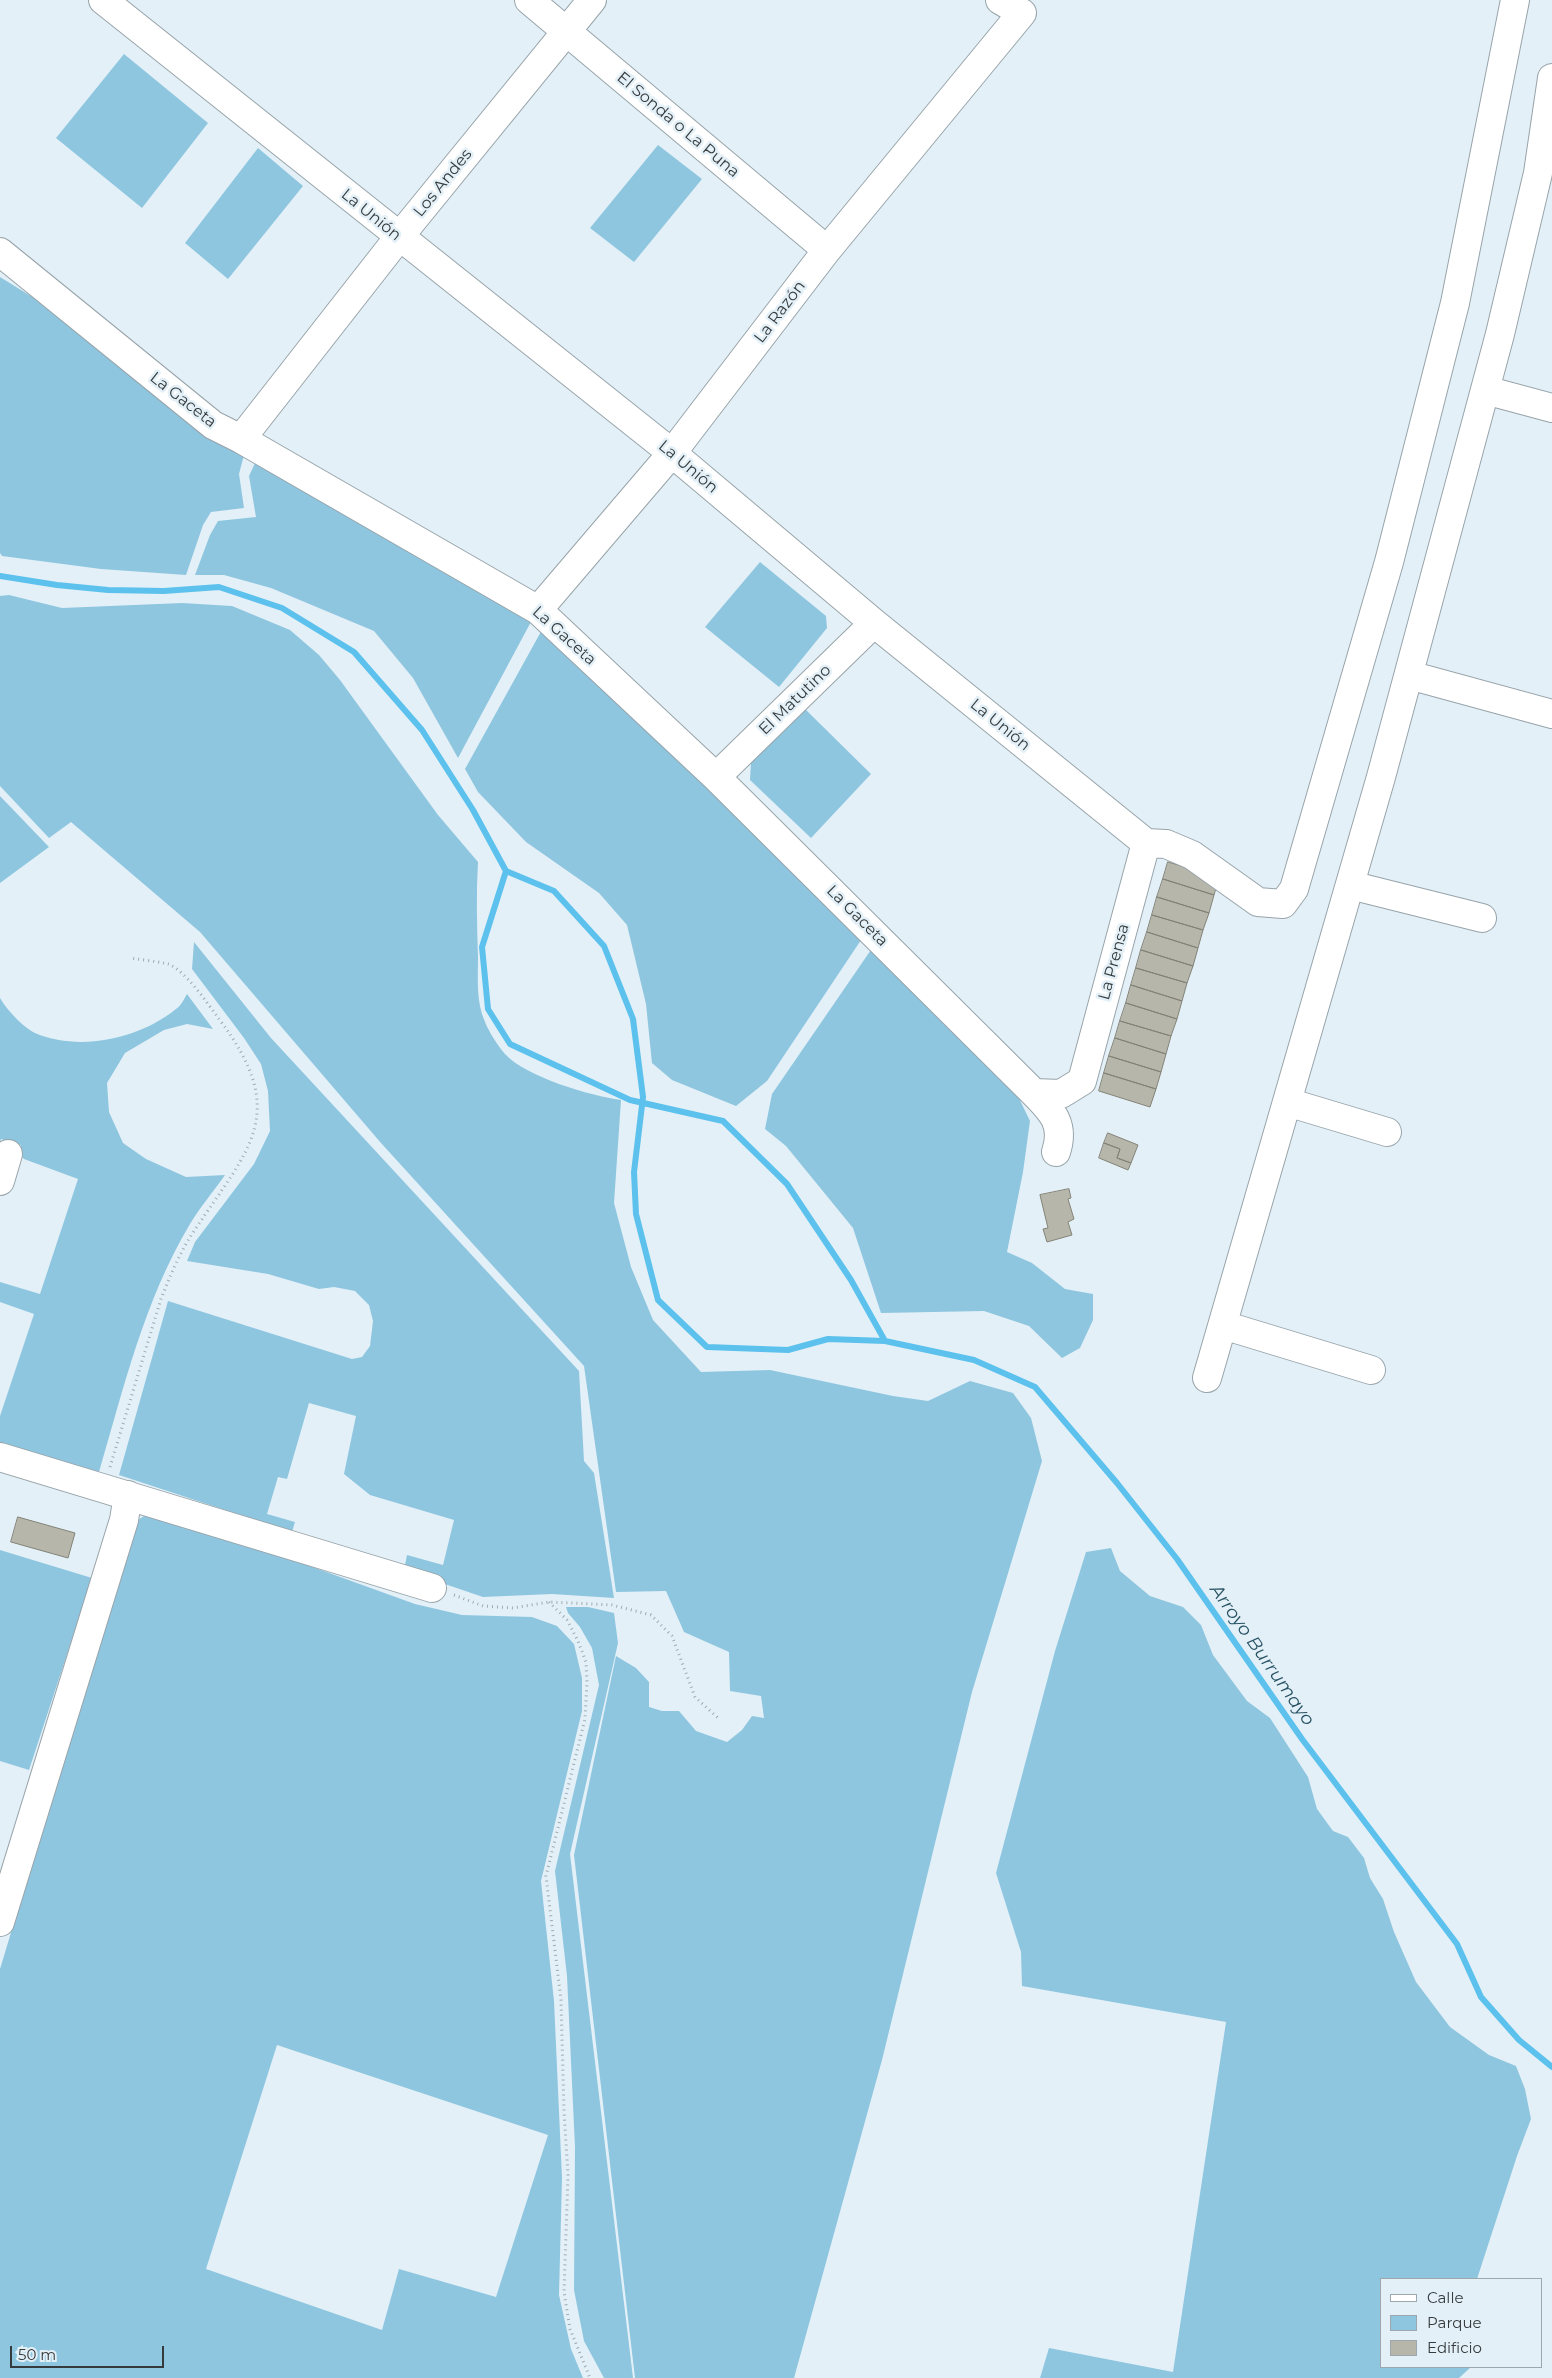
<!DOCTYPE html>
<meta charset="utf-8">
<style>
body{margin:0}
#map{position:relative;width:1552px;height:2378px;overflow:hidden;background:#e3f0f7;font-family:Montserrat,sans-serif}
canvas{display:block}
.legend{position:absolute;left:1380px;top:2278px;width:162px;height:90px;box-sizing:border-box;background:#e3f0f7;border:1px solid #9da7ac;margin:0;padding:6px 9px;list-style:none;font-size:15px;color:#353a3c}
.legend li{display:flex;align-items:center;gap:10px;height:25px}
.legend b{width:25px;border:1px solid #9da7ac}
.scale{position:absolute;left:10px;top:2346px;width:154px;height:22px;box-sizing:border-box;border:2px solid #353a3c;border-top:0;padding-left:6px;font-size:15px;line-height:18px;white-space:nowrap;color:#353a3c;-webkit-text-stroke:4px #e3f0f7;paint-order:stroke}
</style>
<div id="map">
<canvas width="1552" height="2378"></canvas>
<ul class="legend">
<li><b style="height:6px;background:#fff"></b>Calle</li>
<li><b style="height:14px;background:#8ec6e0"></b>Parque</li>
<li><b style="height:14px;background:#b7b6aa"></b>Edificio</li>
</ul>
<div class="scale">50 m</div>
</div>
<script>
const c = document.querySelector('canvas').getContext('2d');
c.lineJoin = 'round';
function fill(path, color) { c.fillStyle = color; c.fill(path, 'evenodd'); }
function stroke(path, color, width, dash) { c.strokeStyle = color; c.lineWidth = width; c.lineCap = dash ? 'butt' : 'round'; c.setLineDash(dash || []); c.stroke(path); }
function drawText(font, color, halo, rows, align = 'center') {
  c.font = font + ' Montserrat,sans-serif'; c.lineWidth = 5; c.setLineDash([]); c.textBaseline = 'middle'; c.strokeStyle = halo; c.fillStyle = color; for (const [text, x, y, turn = 0] of rows) {
    c.save(); c.translate(x, y); c.rotate((+turn || 0) * Math.PI / 180); c.textAlign = isNaN(turn) ? turn : align; if (halo) c.strokeText(text, 0, 0); c.fillText(text, 0, 0); c.restore();
  }
}
const green = new Path2D(`
 M124,54l84,69 -66,85 -86,-70z
 M658,145l44,34 -68,83 -44,-34z
 M258,148l45,38 -75,93 -43,-36z
 M0,277l42,26 202,152 -5,19 5,34 -33,4 -8,13 -17,50 -85,-6 -99,-13 -2,-3z
 M256,461l276,159 -74,138 -45,-80 -39,-47 -103,-43 -47,-13h-29l15,-40 8,-14 38,-4 -7,-41z
 M760,562l66,54 1,12 -48,59 -74,-60z
 M9,595l53,13 120,-5 50,3 58,24 29,25 21,25 98,135 40,47c-2,32 -1,64 0,96 0,21 -2,44 7,64 4,10 13,24 20,32 21,23 86,42 116,46l-7,103 17,64 22,53 48,52 69,-2 123,26 35,5 42,-20 43,12 18,25 11,43 -70,231 -90,368 -88,318h-159l-61,-523 42,-199 20,12 13,14v25l13,4h17l17,20 31,11 15,-12 10,-14 12,2 -3,-22 -31,-5 -1,-39 -45,-20 -18,-41 -50,1 -32,-226 -203,-223 -181,-211 -129,-110 -22,16 -49,-52v-190z
 M543,628l322,306 -98,147 -31,25 -64,-26 -20,-17 -6,-59 -19,-79 -28,-32 -73,-51 -48,-50 -13,-23z
 M805,709l66,65 -60,64 -61,-58 1,-17z
 M0,796l49,51 -49,36z
 M194,942l77,96 308,333 5,90 10,12 20,125 -62,-4 -69,3 -50,-17 1,-4 -29,-11 2,-10 36,10 11,-45 -84,-25 -26,-21 12,-58 -47,-13 -22,76 -9,-2 -11,37 28,8 -3,10 -173,-57 49,-174 184,58 10,-2 8,-11 3,-25 -4,-16 -14,-14 -21,-4 -15,2 -51,-15 -81,-13 8,-19 59,-78 16,-33 -2,-40 -7,-27 -17,-26 -52,-69z
 M875,944l140,146 15,31 -7,51 -16,80 25,11 33,26 28,5v26l-13,28 -18,10 -33,-32 -45,-15 -103,2 -28,-85 -67,-82 -21,-17 7,-35z
 M187,994l26,35 -26,-5 -23,6 -39,23 -18,30 2,29 14,31 23,16 40,18 39,-2c-11,16 -25,32 -35,49 -46,77 -66,163 -91,248l-99,-29v-27l34,-102 -34,-12v-20l40,12 38,-115 -54,-20 -5,-5 2,-9 -20,-6 -1,3v-144c7,12 23,29 35,35 45,19 104,6 141,-24 5,-3 8,-10 11,-15z
 M147,1514l27,3 241,87 47,11 70,2 25,9 17,18 8,34v33l-41,170 13,120 8,177 -3,117 12,54 12,29h-583v-409l135,-447zM277,2045l271,90 -52,162 -97,-28 -17,61 -176,-61z
 M1111,1548l9,23 30,25 33,11 18,18 12,30 34,46 23,17 38,59 9,32 16,22 15,6 16,21 6,20 13,21 11,33 22,50 34,45 39,28 27,11 9,23 6,30 -14,37 -40,123h-96v88h90l-12,11h-419l9,-30 124,24 53,-350 -204,-36 -1,-34 -25,-79 59,-222 31,-99z
 M0,1550l92,28 -63,192 -29,-9z
 M566,1607h22l26,6 4,30 -48,211 63,524h-29l-20,-37 -10,-51 1,-143 -8,-171 -12,-105 44,-186 -7,-37 -12,-21 -12,-14z`);
const stream = new Path2D(`
 M0,576l57,9 51,5 56,1 55,-4 63,21 72,44 68,78 51,80 33,61 -24,76 6,62 22,35 120,56 93,21 64,63 64,96 34,61 89,19 61,27 82,96 60,76 125,180 155,205 24,53 38,43 33,27
 M506,871l48,20 50,55 29,73 10,78 -9,75 2,42 22,86 49,47 81,3 40,-11 57,2`);
const building = new Path2D(`
 M1168,862l51,15 -5,18 -51,-16z
 M1163,879l51,16 -5,18 -52,-16z
 M1157,897l52,16 -6,17 -51,-15z
 M1152,915l51,15 -5,18 -51,-16z
 M1147,932l51,16 -5,18 -52,-16z
 M1141,950l52,16 -6,17 -51,-15z
 M1136,968l51,15 -5,18 -51,-16z
 M1131,985l51,16 -5,18 -51,-16z
 M1126,1003l51,16 -6,17 -51,-15z
 M1120,1021l51,15 -5,18 -51,-16z
 M1115,1038l51,16 -5,18 -52,-16z
 M1109,1056l52,16 -5,17 -52,-16z
 M1104,1073l52,16 -6,18 -51,-16z
 M1108,1133l30,12 -7,18 -14,-5 3,-9 -16,-6z
 M1104,1143l16,6 -3,9 14,5 -3,7 -29,-12z
 M1069,1189l2,9 -3,1 6,20 -6,3 4,13 -25,7 -4,-13 5,-1 -8,-33z
 M18,1517l57,16 -7,25 -57,-16z`);
const path = new Path2D(`
 M110,1467l51,-168c9,-23 19,-47 33,-68 55,-83 97,-117 25,-212 -11,-15 -34,-49 -51,-55 -12,-3 -26,-4 -38,-6
 M454,1595l29,11 30,2 36,-6 63,3 39,10 21,21 23,61 23,21
 M549,1602l18,18 11,21 8,21 1,21 -2,36 -39,157 15,124 3,111 4,64 -4,117 6,37 20,49`);
const minor = new Path2D(`
 M103,0l569,453 202,170 272,220 20,1 26,11 66,47 25,2 11,-15 95,-327 66,-259 60,-303
 M529,0l298,250
 M0,252l213,173 28,14 297,171 178,167 318,316c19,19 31,32 22,59
 M1485,390l67,18
 M241,439l158,-202 193,-237
 M538,610l134,-157 155,-203 195,-237 -22,-13
 M1409,675l143,39
 M716,777l158,-154
 M1350,885l132,33
 M1034,1093l27,1 21,-13 64,-238
 M1287,1102l100,30
 M0,1181l8,-27
 M1223,1325l148,45
 M1207,1378l174,-601 119,-443 38,-161 14,-95
 M0,1457l432,131
 M0,1922l124,-402 4,-25`);
const streetNames = [
 ["El Sonda o La Puna",678,125,40],
 ["Los Andes",443,183,-51],
 ["La Unión",371,215,39],
 ["La Razón",780,312,-53],
 ["La Gaceta",183,400,38],
 ["La Unión",688,467,40],
 ["La Gaceta",564,636,42],
 ["El Matutino",795,700,-44],
 ["La Unión",1000,725,39],
 ["La Gaceta",857,916,45],
 ["La Prensa",1114,962,-75]
];
const waterNames = [
 ["Arroyo Burrumayo",1262,1655,55]
];
fill(green, '#8ec6e0');
stroke(stream, '#5cc1ec', 6);
fill(building, '#b7b6aa');
stroke(building, '#838277', 1);
stroke(minor, '#98a4aa', 30);
stroke(path, '#a0aaaf', 3, [1, 4]);
stroke(minor, '#fff', 28);
drawText('16px', '#353a3c', '#e3f0f7', streetNames);
drawText('italic 18px', '#275264', '#e3f0f7', waterNames);
</script>
